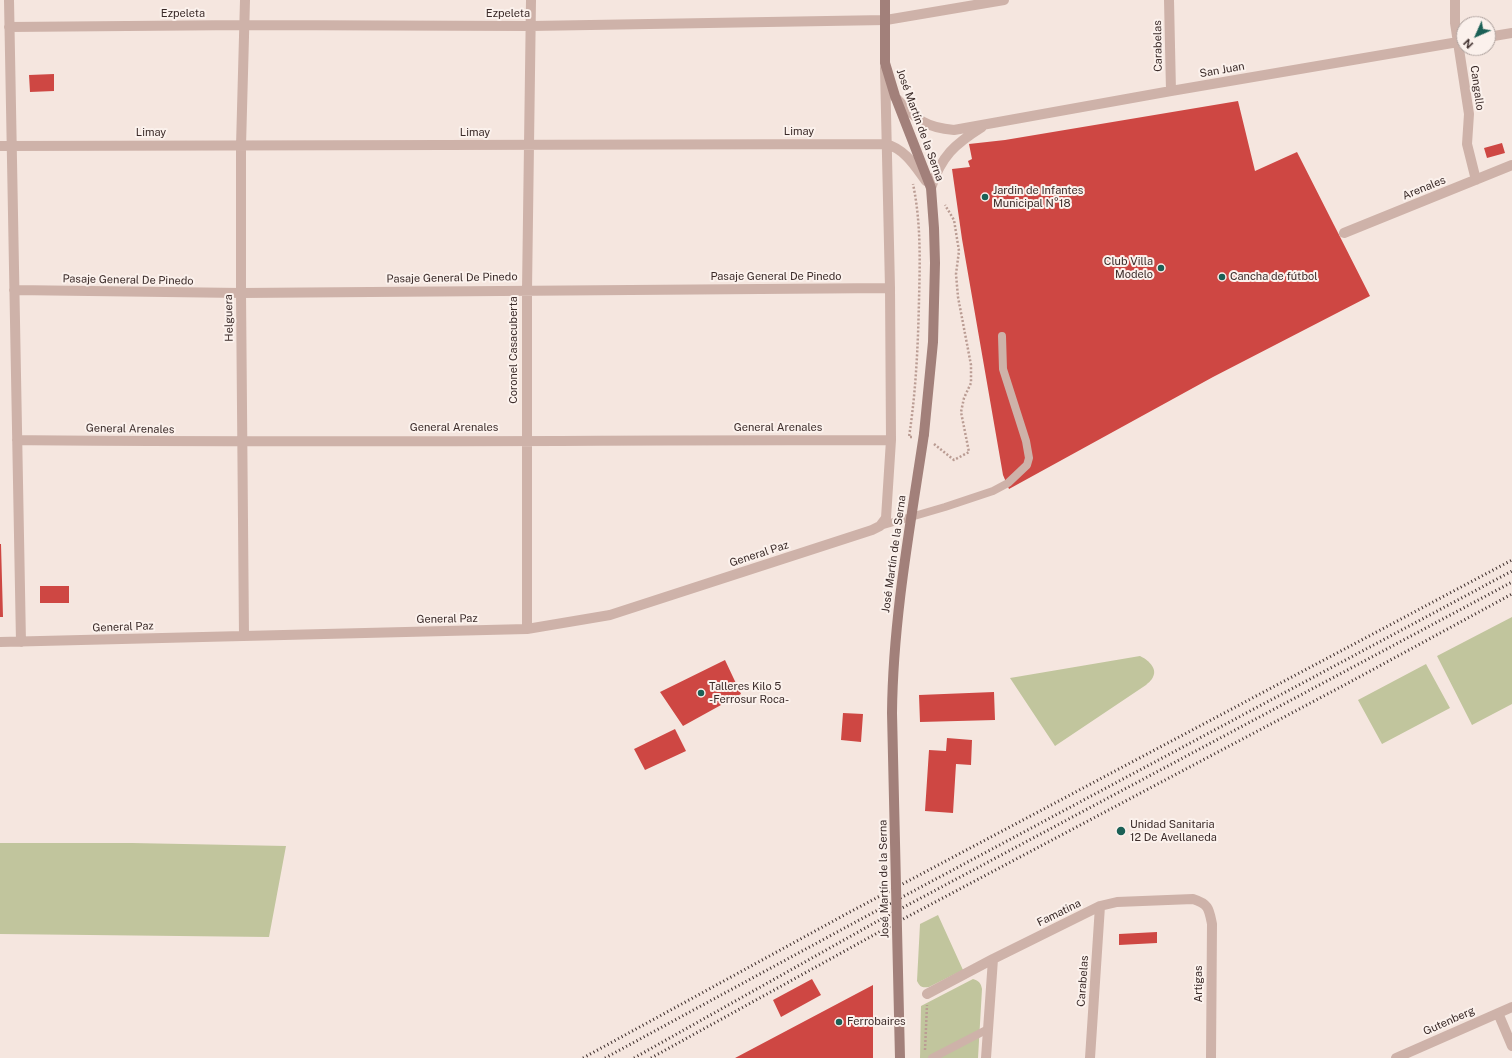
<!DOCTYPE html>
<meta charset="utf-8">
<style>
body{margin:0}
#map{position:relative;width:1512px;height:1058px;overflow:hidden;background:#f5e6df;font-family:"Public Sans",sans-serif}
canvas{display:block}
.north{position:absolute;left:1456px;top:16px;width:40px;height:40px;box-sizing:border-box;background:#fbf1ec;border:1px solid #aea29e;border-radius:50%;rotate:225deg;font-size:11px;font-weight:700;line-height:16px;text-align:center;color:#3b2b29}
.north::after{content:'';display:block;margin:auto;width:14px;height:18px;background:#1b6056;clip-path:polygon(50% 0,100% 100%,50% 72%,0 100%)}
</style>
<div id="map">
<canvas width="1512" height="1058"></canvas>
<div class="north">N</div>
</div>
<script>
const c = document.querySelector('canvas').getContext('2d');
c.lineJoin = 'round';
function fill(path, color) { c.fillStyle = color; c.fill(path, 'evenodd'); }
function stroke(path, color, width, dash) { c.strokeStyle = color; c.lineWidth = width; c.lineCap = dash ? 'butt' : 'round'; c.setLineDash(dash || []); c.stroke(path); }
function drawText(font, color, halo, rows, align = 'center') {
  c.font = font + ' "Public Sans",sans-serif'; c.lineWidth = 4; c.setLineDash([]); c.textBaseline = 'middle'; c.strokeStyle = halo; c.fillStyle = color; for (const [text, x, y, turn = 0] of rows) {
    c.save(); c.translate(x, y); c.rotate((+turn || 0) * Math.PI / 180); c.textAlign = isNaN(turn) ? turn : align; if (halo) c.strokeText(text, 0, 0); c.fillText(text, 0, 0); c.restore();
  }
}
const green = new Path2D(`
 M1512,617v87l-40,21 -35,-69z
 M1140,656c7,3 18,12 13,21 -1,3 -5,6 -7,8l-91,61 -45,-68z
 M1426,664l24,44 -68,36 -24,-44z
 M0,843h132l154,3 -17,91 -269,-3z
 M938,915l25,55 -34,17c-7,1 -9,0 -12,-6l3,-57z
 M973,979c6,2 8,4 9,10l-4,69h-58l1,-52z`);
const building = new Path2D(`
 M54,74v17l-24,1 -1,-17z
 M1238,101l17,70 42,-19 73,144 -157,81 -204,112 -6,-14 -41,-236 -10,-70 18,-2 -2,-6 4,-2 -3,-15 36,-4z
 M1502,143l3,10 -18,5 -3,-10z
 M0,544h1l2,73h-3z
 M40,586h29v17h-29z
 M725,660l16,34 -58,32 -23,-34z
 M994,692l1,28 -75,2 -1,-27z
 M843,713l20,1 -2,28 -20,-2z
 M675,729l11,22 -41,19 -11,-21z
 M947,738l25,2 -1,25 -15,-1 -3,49 -28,-2 4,-61 17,1z
 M1157,932v11l-38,2v-11z
 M812,979l9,16 -40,22 -8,-17z
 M873,985v73h-138z`);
const path = new Path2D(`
 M912,437h-3c7,-46 9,-91 10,-137 1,-39 2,-78 -6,-116
 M934,444l20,16 15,-8 -8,-40 3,-14 7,-15v-18l-13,-68 -2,-23 3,-23 -5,-31 -9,-15
 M925,1050l2,-45`);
const lane = new Path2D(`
 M880,526l65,-19 48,-16 15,-8 19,-18 2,-7 -3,-17 -23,-72 -1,-33
 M932,1058l56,-29`);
const street = new Path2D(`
 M9,0l12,642
 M1169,0l2,91
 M1455,0v23l14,91 -2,30 9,36
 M9,27l236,-2 286,1 355,-6 118,-20
 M1488,37l24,-4
 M895,97c21,21 27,30 59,33l217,-39 293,-50
 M0,146l886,-2c19,5 29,22 40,37
 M931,188c10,-32 24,-44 51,-61
 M1344,233l168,-68
 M14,290l227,3 649,-5
 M17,440c291,3 582,0 874,0
 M527,629v-339l4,-290
 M244,636l-3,-343v-147l4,-146
 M0,642l527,-13 83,-14 262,-85 8,-4 6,-8 5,-78 -1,-152 -5,-220
 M927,994l66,-35 107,-53 17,-4 76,-3c16,5 16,10 19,25l-1,134
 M1498,1013l14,33
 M986,1058l7,-99
 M1090,1058l10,-152
 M1396,1058l116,-51`);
const secondary = new Path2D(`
 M885,0v63l10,33 36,92 3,40 1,35 -2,79 -9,92`);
const rail = new Path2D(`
 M583,1058l265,-145 664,-353
 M605,1058l258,-140 649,-347
 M634,1058l242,-136 636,-340
 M651,1058l239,-132 460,-244 162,-88`);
const secondaryBridge = new Path2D(`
 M900,1058l-8,-345c1,-94 18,-186 32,-279`);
const markers = [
 [985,197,4,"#1b6056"],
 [1161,268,4,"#1b6056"],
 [1222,277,4,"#1b6056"],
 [701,693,4,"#1b6056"],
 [1121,831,5,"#1b6056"],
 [839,1022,4,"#1b6056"]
];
const streetNames = [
 ["Ezpeleta",183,14],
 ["Ezpeleta",508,14],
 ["Carabelas",1158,46,-91],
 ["San Juan",1222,70,-10],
 ["Cangallo",1477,88,82],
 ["José Martín de la Serna",920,125,70],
 ["Limay",799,132],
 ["Limay",151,133],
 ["Limay",475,133],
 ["Arenales",1424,188,-22],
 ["Pasaje General De Pinedo",776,277],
 ["Pasaje General De Pinedo",452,278,-1],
 ["Pasaje General De Pinedo",128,280,1],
 ["Helguera",229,318,-91],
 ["Coronel Casacuberta",514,350,-90],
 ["General Arenales",454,428],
 ["General Arenales",778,428],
 ["General Arenales",130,429,1],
 ["General Paz",759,554,-18],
 ["José Martín de la Serna",894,554,-82],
 ["General Paz",447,619,-1],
 ["General Paz",123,627,-2],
 ["José Martín de la Serna",884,879,-91],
 ["Famatina",1059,913,-26],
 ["Carabelas",1083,981,-86],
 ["Artigas",1199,984,-90],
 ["Gutenberg",1449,1021,-24]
];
const poiNames = [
 ["Jardin de Infantes",993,191],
 ["Municipal N°18",993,204],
 ["Club Villa",1153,262,"right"],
 ["Modelo",1153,275,"right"],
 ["Cancha de fútbol",1230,277],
 ["Talleres Kilo 5",709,687],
 ["-Ferrosur Roca-",709,700],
 ["Unidad Sanitaria",1130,825],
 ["12 De Avellaneda",1130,838],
 ["Ferrobaires",847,1022]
];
fill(green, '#c1c59d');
fill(building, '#ce4743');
stroke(path, '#ba9c93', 2.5, [2, 2]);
stroke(lane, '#ceb2a9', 8);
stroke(street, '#ceb2a9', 10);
stroke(secondary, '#a2807a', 10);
stroke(rail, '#3b2b29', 3, [1, 3]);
stroke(secondaryBridge, '#a2807a', 10);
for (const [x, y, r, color] of markers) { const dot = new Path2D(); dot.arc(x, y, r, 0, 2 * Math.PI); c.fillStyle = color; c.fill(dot); stroke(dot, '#fbf1ec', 1.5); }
drawText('11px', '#3b2b29', '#fbf1ec', streetNames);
drawText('11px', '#3b2b29', '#fbf1ec', poiNames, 'left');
</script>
